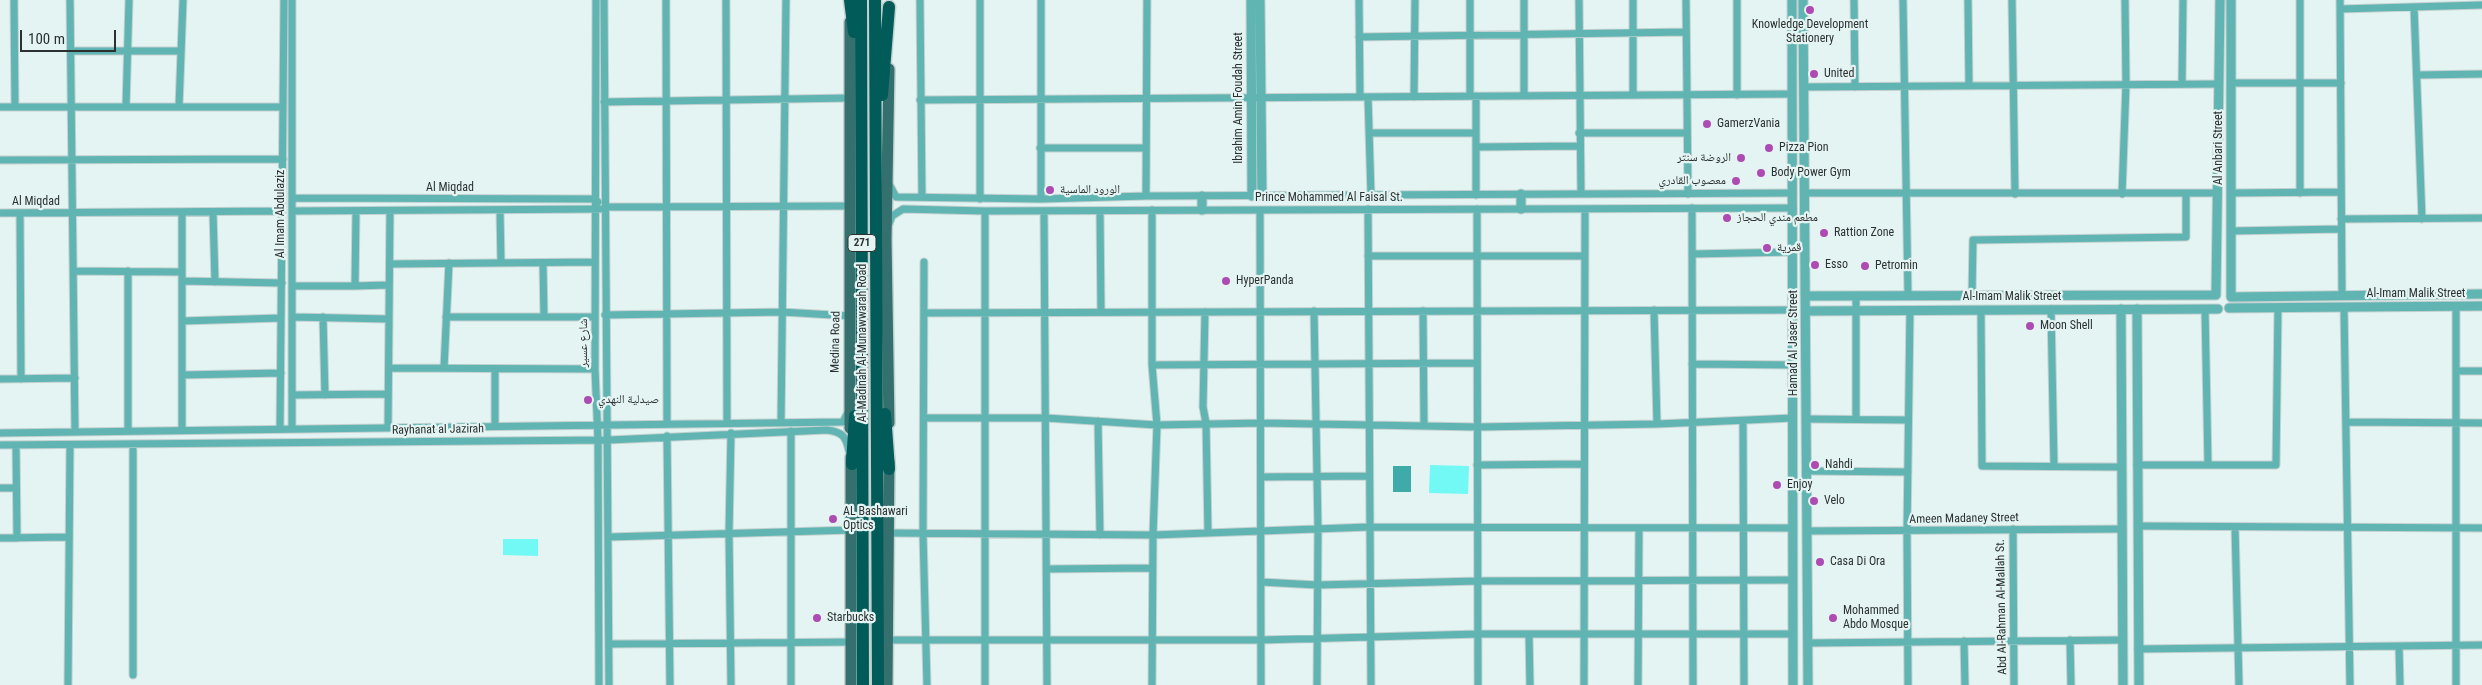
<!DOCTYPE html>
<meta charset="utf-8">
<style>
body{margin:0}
#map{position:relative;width:2482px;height:685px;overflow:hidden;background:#e4f4f3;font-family:"Roboto Condensed",sans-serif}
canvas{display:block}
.scale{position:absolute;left:20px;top:30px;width:96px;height:22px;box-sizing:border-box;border:2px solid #2b3131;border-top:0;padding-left:6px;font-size:15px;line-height:18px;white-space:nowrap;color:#2b3131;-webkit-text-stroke:4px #e4f4f3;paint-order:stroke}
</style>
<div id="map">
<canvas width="2482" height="685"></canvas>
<div class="scale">100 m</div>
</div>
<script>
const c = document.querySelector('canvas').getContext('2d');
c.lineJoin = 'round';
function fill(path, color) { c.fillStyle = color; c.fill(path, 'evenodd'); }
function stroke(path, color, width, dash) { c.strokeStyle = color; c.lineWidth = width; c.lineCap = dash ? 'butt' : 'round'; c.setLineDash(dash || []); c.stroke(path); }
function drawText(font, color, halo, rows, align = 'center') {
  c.font = font + ' "Roboto Condensed","Noto Naskh Arabic",sans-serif'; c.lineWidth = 4.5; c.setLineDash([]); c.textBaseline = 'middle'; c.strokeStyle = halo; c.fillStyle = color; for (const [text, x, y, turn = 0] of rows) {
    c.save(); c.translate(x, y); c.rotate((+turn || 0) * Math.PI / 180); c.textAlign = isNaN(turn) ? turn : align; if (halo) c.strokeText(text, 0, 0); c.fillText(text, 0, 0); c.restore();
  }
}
const green = new Path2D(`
 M1430,465l39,1 -1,28 -39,-1z
 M503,539h35v17l-35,-1z`);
const water = new Path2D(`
 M1393,466h18v26h-18z`);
const minor = new Path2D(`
 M14,0l1,107
 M70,0l5,432
 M596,0l-1,369 3,71 1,245
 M604,0l5,685
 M666,0l1,424
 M726,0l1,423
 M920,0l2,197
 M1041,0v199
 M1359,0l1,97
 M1470,0v96
 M1524,0v96
 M1579,0l2,194
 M1686,0l2,194
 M1737,0v95
 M1854,0l1,87
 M1903,0l5,295
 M1968,0l1,86
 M2012,0l3,194
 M2300,0v193
 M2340,0l2,295
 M2414,7l8,212
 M2340,9l142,-4
 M1359,37l327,-5
 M71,51h110
 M2418,75l64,-1
 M2231,83h110
 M2182,84l1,-84
 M1805,87l414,-3
 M1633,95v-95
 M1368,97l3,98
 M1414,97l1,-97
 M920,100l872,-6
 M604,102l246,-4
 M0,107h283
 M126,107l3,-107
 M179,107l4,-107
 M1369,133h107
 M1579,133h108
 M1476,147l103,-1
 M1040,148h106
 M0,160l283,-1
 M889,184l7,13 145,2 105,-3 647,-3
 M1806,193h411
 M2231,193l110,-1
 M2122,194l4,-110 -1,-84
 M1476,195v-99
 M1146,196l1,-196
 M292,198l303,1 3,3
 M980,199v-199
 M605,207l246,-1
 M1692,208l1,477
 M1368,209l3,476
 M1477,209l1,476
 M1260,210l1,475
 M292,211l308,-2
 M500,211l1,52
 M1044,211l3,474
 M1100,211l1,101
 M182,212v218
 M213,212l2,70
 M0,213l282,-2
 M20,213l1,166
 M2341,219l141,-1
 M889,224l3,-8 11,-7 82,2 808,-3
 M2231,231l110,-2
 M1692,254l101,-2
 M1368,256h217
 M924,262l-1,271 4,152
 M543,263l1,54
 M390,264l205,-2
 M74,271l108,1
 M128,271v160
 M182,281l100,2
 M292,286h63l1,-75
 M355,286l33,-1
 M1972,295l1,-55 213,-3v-44
 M1856,296v122
 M2456,306v379
 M2344,307l6,378
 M2051,309l3,157
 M2205,309l3,156
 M1654,310l3,114
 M1981,310l1,156 140,1
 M1314,311l4,219 -1,155
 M1423,311l1,115
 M1205,312l-2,95 3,16 2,110
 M924,313l869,-3
 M605,315l177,-3 68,4
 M292,317l97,2
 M323,317l2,78
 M446,317h149
 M182,321l99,-3
 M1692,364l101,1
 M1152,365l325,-2
 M389,368l206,1
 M444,368l5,-105
 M495,369v57
 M2456,371h26
 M182,375l99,-2
 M0,379l75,-1
 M292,395l96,-1
 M925,418h121l111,7 105,-2 216,4 179,-3 136,-6
 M1807,419l100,1
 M1098,421l2,114
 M1743,421l1,264
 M2346,422l136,1
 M781,423l5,-423
 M388,428l2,-217
 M280,429l4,-429
 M292,429v-429
 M791,431v254
 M0,433l843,-11 5,-10
 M667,436l3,249
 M0,445l609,-5 218,-10c15,2 19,6 22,21
 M16,445l1,93
 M1477,465l107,-1
 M2137,465h139l2,-157
 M1807,471l101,1
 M1261,477l108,-1
 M0,488h16
 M2138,526l344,2
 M2235,527l4,158
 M2013,529l1,156
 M1807,531l315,-2
 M889,533l264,2 216,-8 424,1
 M609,537l243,-7
 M0,538l69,-1
 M1047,569l105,-1
 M1261,582l56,3 161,-4 315,-1
 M1529,634l1,51
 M889,640h372l217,-6h315
 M2070,640l1,45
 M1964,641l1,44
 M1808,643l315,-3
 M610,644l241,-2
 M2399,646l83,-1
 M2138,649l261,-3 1,39
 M133,675v-231
 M68,685l2,-240
 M731,685l-2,-152 2,-100
 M985,685v-474
 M1152,685l1,-150 4,-110 -5,-60v-155
 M1584,685l1,-476
 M1638,685l1,-157
 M1908,685l-1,-153 3,-222`);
const tertiary = new Path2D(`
 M1251,0l1,196
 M1260,0l2,196
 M1792,0l1,685
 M1803,0l5,685
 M2231,0v297l251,-3
 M1521,209v-15
 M1202,210v-14
 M1806,296l410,-1 4,-295
 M2229,308l253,-2
 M2121,309l2,376
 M2137,309l2,376
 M1806,311l412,-2`);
const primary = new Path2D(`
 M889,69l-3,170 3,184
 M850,428v-406
 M851,685v-228
 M887,685l2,-223`);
const motorway = new Path2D(`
 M850,0l4,32
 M861,0l2,685
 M875,0l3,685
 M882,95l7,-88
 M885,414l4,55
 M852,464l3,-48`);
const markers = [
 [1810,10,5,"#ad4bb3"],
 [1814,74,5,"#ad4bb3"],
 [1707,124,5,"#ad4bb3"],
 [1769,148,5,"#ad4bb3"],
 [1741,158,5,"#ad4bb3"],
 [1761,173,5,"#ad4bb3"],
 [1736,181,5,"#ad4bb3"],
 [1050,190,5,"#ad4bb3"],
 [1727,218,5,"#ad4bb3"],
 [1824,233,5,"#ad4bb3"],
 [1767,248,5,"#ad4bb3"],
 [1815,265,5,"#ad4bb3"],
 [1865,266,5,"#ad4bb3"],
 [1226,281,5,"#ad4bb3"],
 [2030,326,5,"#ad4bb3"],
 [588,400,5,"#ad4bb3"],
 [1815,465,5,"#ad4bb3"],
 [1777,485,5,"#ad4bb3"],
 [1814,501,5,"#ad4bb3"],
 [833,519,5,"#ad4bb3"],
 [1820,562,5,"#ad4bb3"],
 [817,618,5,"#ad4bb3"],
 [1833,618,5,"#ad4bb3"]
];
const shields = [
 [862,243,28]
];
const shieldNames = [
 ["271",862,243]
];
const poiNames = [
 ["Knowledge Development",1810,25,"center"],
 ["Stationery",1810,39,"center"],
 ["United",1824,74],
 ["GamerzVania",1717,124],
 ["Pizza Pion",1779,148],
 ["الروضة سنتر",1731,158,"right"],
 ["Body Power Gym",1771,173],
 ["معصوب القادري",1726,181,"right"],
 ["الورود الماسية",1060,190],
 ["مطعم مندي الحجاز",1737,218],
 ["Rattion Zone",1834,233],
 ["قمرية",1777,248],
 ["Esso",1825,265],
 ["Petromin",1875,266],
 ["HyperPanda",1236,281],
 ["Moon Shell",2040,326],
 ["صيدلية النهدي",598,400],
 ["Nahdi",1825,465],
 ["Enjoy",1787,485],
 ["Velo",1824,501],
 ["AL Bashawari",843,512],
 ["Optics",843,526],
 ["Casa Di Ora",1830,562],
 ["Mohammed",1843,611],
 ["Abdo Mosque",1843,625],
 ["Starbucks",827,618]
];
const streetNames = [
 ["Ibrahim Amin Foudah Street",1239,98,-90],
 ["Al Anbari Street",2219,148,-90],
 ["Al Miqdad",450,188],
 ["Prince Mohammed Al Faisal St.",1329,198],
 ["Al Miqdad",36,202],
 ["Al Imam Abdulaziz",281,214,-90],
 ["Al-Imam Malik Street",2416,294],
 ["Al-Imam Malik Street",2012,297],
 ["Medina Road",836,342,-89],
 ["شارع عسير",584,343,-90],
 ["Al-Madinah Al-Munawwarah Road",863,343,-90],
 ["Hamad Al Jaser Street",1794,343,-90],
 ["Rayhanat al Jazirah",438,430,-1],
 ["Ameen Madaney Street",1964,519,-1],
 ["Abd Al-Rahman Al-Mallah St.",2002,607,-91]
];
fill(green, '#72f9f5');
fill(water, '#3eaba9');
stroke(minor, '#c3d1d0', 9);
stroke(tertiary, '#c3d1d0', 11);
stroke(primary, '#c3d1d0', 14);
stroke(motorway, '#c3d1d0', 15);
stroke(minor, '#60b4b2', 7);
stroke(tertiary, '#60b4b2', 9);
stroke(primary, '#34706e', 11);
stroke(motorway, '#005b59', 12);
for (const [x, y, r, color] of markers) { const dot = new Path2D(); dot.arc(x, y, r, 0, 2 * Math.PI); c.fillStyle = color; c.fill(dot); stroke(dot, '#e4f4f3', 2); }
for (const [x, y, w] of shields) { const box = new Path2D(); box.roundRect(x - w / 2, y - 8.5, w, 17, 4); c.fillStyle = '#e4f4f3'; c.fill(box); stroke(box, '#2b3131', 1); }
drawText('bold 11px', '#2b3131', null, shieldNames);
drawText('12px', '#2b3131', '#e4f4f3', poiNames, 'left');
drawText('12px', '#2b3131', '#e4f4f3', streetNames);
</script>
